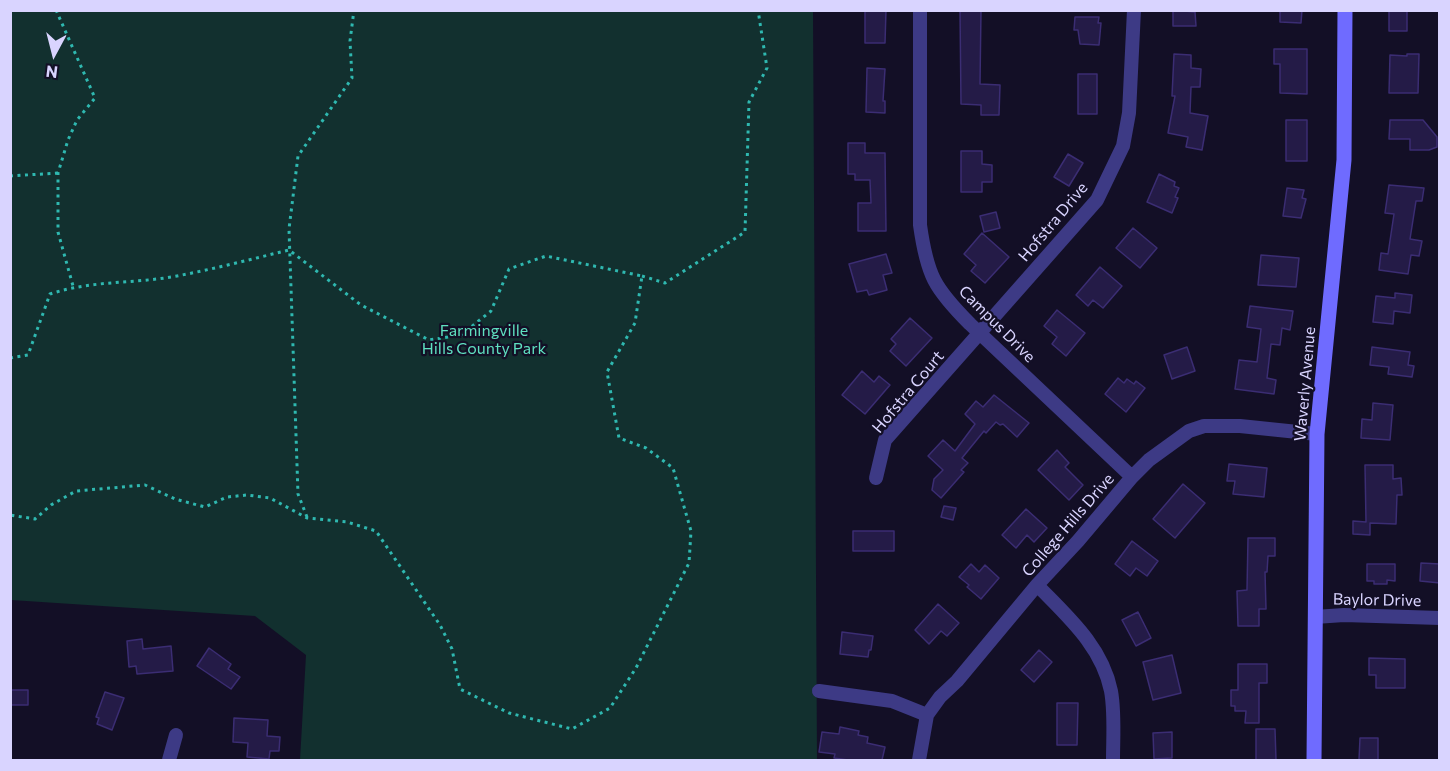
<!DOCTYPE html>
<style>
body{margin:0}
#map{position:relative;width:1450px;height:771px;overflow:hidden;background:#130f26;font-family:Commissioner,sans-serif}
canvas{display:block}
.frame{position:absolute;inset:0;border:12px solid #d9d4ff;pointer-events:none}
.north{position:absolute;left:24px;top:24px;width:60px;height:60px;-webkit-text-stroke:4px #130f26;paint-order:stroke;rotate:187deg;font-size:16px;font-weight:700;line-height:24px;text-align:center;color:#d9d4ff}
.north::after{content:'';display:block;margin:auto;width:21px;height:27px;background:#d9d4ff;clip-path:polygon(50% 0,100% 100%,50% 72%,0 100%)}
</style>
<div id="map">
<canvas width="1450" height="771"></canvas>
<div class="frame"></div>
<div class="north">N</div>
</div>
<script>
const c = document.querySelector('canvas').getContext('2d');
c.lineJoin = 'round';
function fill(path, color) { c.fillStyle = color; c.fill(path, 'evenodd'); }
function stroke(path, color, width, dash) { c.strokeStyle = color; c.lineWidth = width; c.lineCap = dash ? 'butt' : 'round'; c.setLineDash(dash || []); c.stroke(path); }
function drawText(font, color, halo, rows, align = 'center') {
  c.font = font + ' Commissioner,sans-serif'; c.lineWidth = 4.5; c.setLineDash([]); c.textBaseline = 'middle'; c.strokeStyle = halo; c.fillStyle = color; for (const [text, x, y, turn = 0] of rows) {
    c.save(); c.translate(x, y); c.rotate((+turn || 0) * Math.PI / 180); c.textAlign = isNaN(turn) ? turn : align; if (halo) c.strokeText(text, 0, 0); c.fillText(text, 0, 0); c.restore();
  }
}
const green = new Path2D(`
 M10,11h803l4,749h-517l6,-105 -51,-39 -244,-16z`);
const building = new Path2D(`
 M865,10h21l-1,33h-20z
 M960,10h21l-1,74 20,1 -1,30h-18v-10l-20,-1z
 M1173,10l22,2 1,14h-23z
 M1280,10h22l-1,13 -21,-1z
 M1389,10h18v21h-18z
 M1075,17h24l-1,6h3l-2,22 -19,-1 -2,-14h-4z
 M1274,49h33v45l-27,-1v-29h-6z
 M1174,54l17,1v13l10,1 -1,18h-9l-1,26 18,3 -6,34 -16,-3 2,-10 -20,-4 7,-37h-3z
 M1407,54h12l-1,39h-29l1,-38 17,1z
 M867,68l18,1 -2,32h2v12l-19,-1z
 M1078,74h19v40h-19z
 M1286,120h21v41h-21z
 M1390,120h33l14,17v10l-8,3h-19v-11h-21z
 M848,143h17v10h20l1,78h-28v-28h13l-1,-23h-15v-6h-7z
 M961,151h21v13l10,1v17h-10v10h-21z
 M1068,154l15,9 -14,23 -15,-9z
 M1159,174l16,8 -1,4 5,2 -4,9 3,1 -6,15 -25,-11z
 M1389,185l35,3 -2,13h-6l-6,38 12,2 -3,15 -8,-1 -3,19 -29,-4 2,-17 7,1 6,-40 -9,-1z
 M1287,188l17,2 -2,8 4,1 -5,19 -18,-2z
 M996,212l4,16 -16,4 -4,-16z
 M1133,228l24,20 -17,20 -24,-20z
 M982,233l27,24 -24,26 -14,-12 5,-6 -12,-11z
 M886,254l6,19 -9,2 4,15 -18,5 -2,-5 -10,2 -8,-28z
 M1261,255l38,3 -3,29 -38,-2z
 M1100,267l22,19 -19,22 -10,-8 -5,6 -12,-11z
 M1395,293l17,2 -2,18 -16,-2 -1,13 -20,-2 3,-26 19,2z
 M1250,306l43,5 -3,19 -8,-2 -2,17 -9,-1 -4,34 9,2 -2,14 -39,-5 4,-29 18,2 4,-33 -14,-2z
 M1057,310l28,23 -19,23 -14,-12 5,-7 -13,-11z
 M910,318l22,20 -26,28 -16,-15 6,-7 -5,-5z
 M1187,347l8,24 -23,8 -8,-24z
 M1372,347l38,5 -2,13 6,1 -2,11 -24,-3 1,-7 -19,-2z
 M862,371l12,11 5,-6 11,9 -25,29 -23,-19z
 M1118,378l6,5 3,-4 7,5 2,-3 9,7 -19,24 -21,-18z
 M994,395l35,28 -12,14 -14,-13 -3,1 -4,-3 -10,11 -2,-2 -22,27 6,5 -7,7 3,2 -23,26 -9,-8 2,-11 9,-9 -15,-14 15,-16 12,11 20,-27 -10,-10 11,-13 7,6z
 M1373,403l20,2 -3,35 -29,-2 1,-19 10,1z
 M1057,450l12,13 -4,4 18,18 -14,15 -31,-30z
 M1229,464l38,4 -3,29 -31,-3 2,-13h-8z
 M1365,465h28v14l8,-1 1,17h-5l-1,29 -26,-1v12l-17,-1v-13l13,1z
 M1183,484l22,19 -30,35 -22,-19z
 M944,506l12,2 -3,12 -12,-3z
 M1026,509l21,19 -13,14 -7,-7 -11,13 -14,-13z
 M853,531h41v20h-41z
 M1248,538h27v18h-7l-1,16h-2l1,37h-7v17h-21l-1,-35 10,-1z
 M1132,541l26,20 -11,15 -11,-8 -6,8 -15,-12z
 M1421,563l19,1v19l-20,-2z
 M971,564l8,8 6,-7 14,13 -18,21 -14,-12 2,-2 -10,-8z
 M1367,564h28v17l-8,-1v4h-13v-3h-7z
 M938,604l21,19 -12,13 -6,-5 -12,13 -14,-14z
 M1138,612l13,26 -15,8 -14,-26z
 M842,632l31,4 -2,14h-2l-1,7 -28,-3z
 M142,639l1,10 28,-3 2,25 -36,3 -1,-8 -7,1 -2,-26z
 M209,648l22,16 -3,5 12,8 -9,12 -34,-23z
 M1039,650l13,12 -18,20 -13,-12z
 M1172,655l9,38 -28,7 -10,-38z
 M1369,658l36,1v29h-29v-13h-7z
 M1238,664h29v19h-8v40h-14l1,-12h-11v-5h-4v-16h7z
 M10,690h18v15h-18z
 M105,692l19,6 -12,32 -15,-6 2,-6 -3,-1z
 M1057,703h21l-1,42h-20z
 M234,718l34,2 -1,16 13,1 -1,14h-9l-1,8 -22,-2 1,-14 -15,-1z
 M840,727l19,4 -1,4 10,2 -1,6 18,4 -3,13h-34l-14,-2 1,-4 -16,-2 3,-20 17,2z
 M1256,729h19l1,31h-20z
 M1172,732v26l-18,1 -1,-26z
 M1360,738h18v22h-19z`);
const path = new Path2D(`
 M56,10l39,88 -18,22 -9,20 -10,33v59l15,54
 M10,176l48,-3
 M642,276l23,7 80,-51 4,-130 18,-34 -9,-58
 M10,358l18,-3 22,-61c42,-14 84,-10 127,-18 37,-7 75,-17 112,-26l72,55 68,35 32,-5 30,-24 18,-42 37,-13 96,20 -7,47 -28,49 12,66 27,10 27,20 18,63 -2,32 -53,105 -26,40 -38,21 -63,-16 -49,-24 -8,-40 -12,-24 -64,-94 -29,-9 -40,-4 -37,-20 -23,-3 -20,2 -22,10 -30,-8 -30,-14 -69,6 -25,14 -16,14 -25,-4
 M307,517l-9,-23 -9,-265 9,-73 54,-78 -2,-37 4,-31`);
const street = new Path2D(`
 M920,10v215c7,50 14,63 50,99l162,153
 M876,478l9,-38 212,-240 26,-54 6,-33 5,-103
 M1037,585c30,31 65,61 74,106 4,22 2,47 2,69
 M1315,617l29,-2 96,3
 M819,691l73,10 35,14
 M169,760l7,-25
 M919,760l8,-45 13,-18 17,-16 80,-96 41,-44 54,-64 17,-17 40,-29 15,-5h36l77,8`);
const secondary = new Path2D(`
 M1314,760l3,-326 27,-274 1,-150`);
const streetNames = [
 ["Hofstra Drive",1053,222,-50],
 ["Campus Drive",997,324,45],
 ["Waverly Avenue",1305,384,-85],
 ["Hofstra Court",908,392,-50],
 ["College Hills Drive",1068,525,-49],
 ["Baylor Drive",1377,600,1]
];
const parkNames = [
 ["Farmingville",484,331],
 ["Hills County Park",484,349]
];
fill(green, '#12302f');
fill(building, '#241b47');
stroke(building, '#3b2d73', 1.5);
stroke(path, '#2fb8b0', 3, [3, 4.5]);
stroke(street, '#3d3a85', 14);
stroke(secondary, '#6f6bff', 15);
drawText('16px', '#d9d4ff', '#130f26', streetNames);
drawText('16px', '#5fe0c0', '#130f26', parkNames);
</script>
